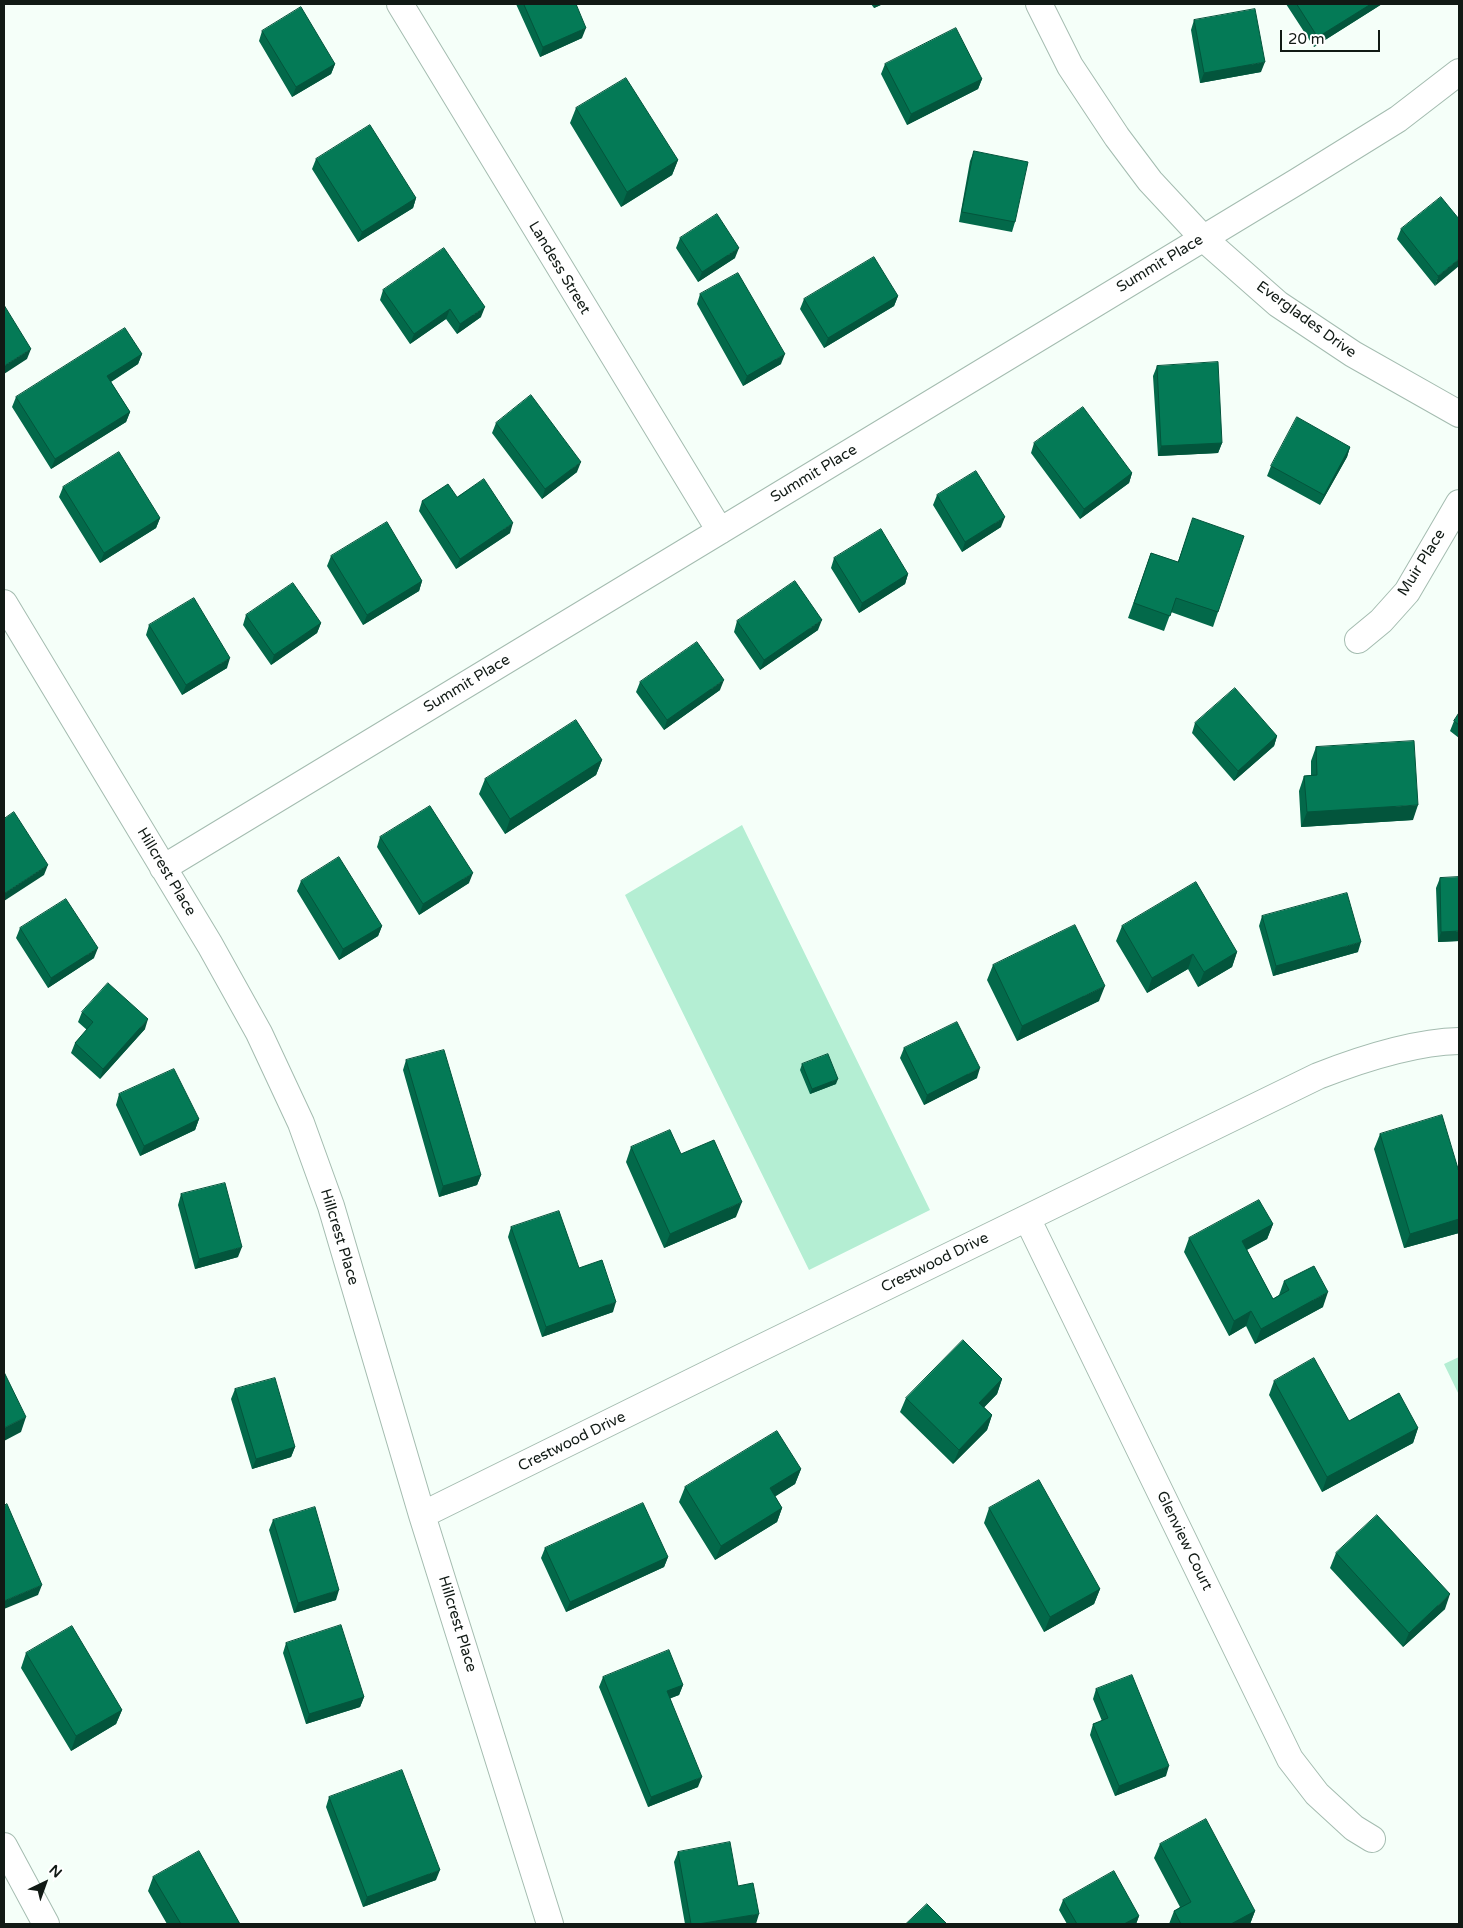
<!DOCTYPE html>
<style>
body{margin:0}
#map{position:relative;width:1463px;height:1928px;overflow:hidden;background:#f5fff9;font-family:"Varela Round",sans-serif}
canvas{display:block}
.frame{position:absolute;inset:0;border:5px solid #111a15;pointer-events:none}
.north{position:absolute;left:20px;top:1858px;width:50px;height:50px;-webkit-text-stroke:4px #fff;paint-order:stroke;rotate:42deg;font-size:14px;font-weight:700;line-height:20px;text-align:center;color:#111a15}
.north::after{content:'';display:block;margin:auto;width:18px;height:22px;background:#111a15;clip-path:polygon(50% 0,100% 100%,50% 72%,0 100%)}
.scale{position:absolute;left:1280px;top:30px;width:100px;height:22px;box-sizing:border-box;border:2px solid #111a15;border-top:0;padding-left:6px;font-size:15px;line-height:18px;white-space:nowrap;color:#111a15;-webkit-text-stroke:4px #fff;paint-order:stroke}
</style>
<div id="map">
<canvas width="1463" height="1928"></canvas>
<div class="frame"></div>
<div class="north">N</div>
<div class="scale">20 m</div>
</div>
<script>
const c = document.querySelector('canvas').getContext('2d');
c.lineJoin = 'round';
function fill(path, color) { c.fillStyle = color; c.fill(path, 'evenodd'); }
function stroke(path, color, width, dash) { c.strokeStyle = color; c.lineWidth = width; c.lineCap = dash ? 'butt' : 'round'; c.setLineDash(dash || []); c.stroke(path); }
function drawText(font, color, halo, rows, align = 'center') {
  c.font = font + ' "Varela Round",sans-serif'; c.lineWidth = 4.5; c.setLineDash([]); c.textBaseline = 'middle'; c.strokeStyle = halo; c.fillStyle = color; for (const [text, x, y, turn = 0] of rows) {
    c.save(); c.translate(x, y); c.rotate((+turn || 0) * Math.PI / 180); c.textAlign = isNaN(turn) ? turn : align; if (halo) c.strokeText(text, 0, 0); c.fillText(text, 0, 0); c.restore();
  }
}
const green = new Path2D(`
 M742,825l188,385 -121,60 -184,-375z
 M1459,1357v38l-15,-31z`);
const street = new Path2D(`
 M400,4l320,527
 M1039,4l31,62 47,71 33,44 53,57 75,66 75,50 106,60
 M4,603l206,342 49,88 42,90 30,83 91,309 128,409
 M1358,640l23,-19 26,-29 52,-89
 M163,868l1135,-687 100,-62 61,-47
 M1027,1218l263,541 27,35 37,34 18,11
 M422,1515l316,-156 580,-283c41,-16 97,-34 141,-35
 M4,1846l42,78`);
const wall = new Path2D(`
 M516,4h60l6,34 -42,19z
 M871,4h12l-9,4z
 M1286,4h96l-68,43z
 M1194,20l67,52 -61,11 -9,-53z
 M262,31l73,33 -4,10 -39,23 -33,-56z
 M885,64l97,15 -4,10 -71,36 -26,-51z
 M576,108l102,52 -6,15 -51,32 -51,-84z
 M974,151l41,71 -3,10 -53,-10 11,-61z
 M316,159l100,39 -3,10 -55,34 -46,-73z
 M1459,219l-24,67 -38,-47 4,-10z
 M680,238l55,20 -37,24 -22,-34z
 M383,290l98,27 -24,17 -11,-15 -36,25 -30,-44z
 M700,294l81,70 -38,22 -46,-82z
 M898,296l-4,10 -70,42 -24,-39 4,-10z
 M142,354l-4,10 -27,18 19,30 -4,10 -75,47 -39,-62 4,-10z
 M1157,366l65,77 -4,10 -60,3 -5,-80z
 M496,423l81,49 -35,27 -50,-66z
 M1034,443l98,30 -3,10 -49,36 -49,-66z
 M1350,447l-3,10 -27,48 -53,-29 4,-10z
 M63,487l97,31 -4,10 -56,35 -41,-66z
 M937,495l64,32 -39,25 -29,-47z
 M422,501l88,32 -54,36 -37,-58z
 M1193,518l25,94 -5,15 -42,-15 -7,19 -36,-13 23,-65 27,9z
 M331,556l91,25 -3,10 -56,34 -36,-59z
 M834,558l74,16 -3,10 -46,29 -28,-45z
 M246,615l75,8 -4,10 -46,32 -28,-40z
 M737,621l81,9 -58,40 -26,-38z
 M149,625l78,43 -45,27 -36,-60z
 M640,682l80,8 -56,40 -28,-38z
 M1459,713v25l-9,-7 4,-10z
 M1195,723l82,13 -3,10 -40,35 -42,-48z
 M1316,747l97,73 -112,7 -2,-36 5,-15 7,-1v-14z
 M602,760l-6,15 -91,59 -26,-40 6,-15z
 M380,837l89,46 -50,32 -42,-68z
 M1440,878l19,63 -21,1 -2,-54z
 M301,881l81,45 -4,10 -39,24 -42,-69z
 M1262,916l96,36 -85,24 -14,-50z
 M1122,926l115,26 -5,15 -34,20 -10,-18 -41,24 -31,-52z
 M20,928l74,30 -46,30 -32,-50z
 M993,965l106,36 -82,40 -30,-61z
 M82,1012l63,17 -45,50 -29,-26 4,-10 12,-13 -9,-8z
 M904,1048l73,30 -53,27 -24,-47z
 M406,1060l75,115 -4,10 -38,12 -36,-127z
 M802,1064l34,20 -26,10 -10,-24z
 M119,1094l80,25 -4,11 -55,26 -24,-51z
 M1380,1134l79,38v61l-55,15 -30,-99z
 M631,1147l50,7 55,63 -72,31 -38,-86z
 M181,1194l57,63 -43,12 -17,-64z
 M1273,1224l-6,15 -20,11 26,49 6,-4 5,-14 39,26 -68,37 -9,-18 -17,10 -45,-84 5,-14z
 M511,1227l68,41 34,44 -71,25 -34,-100z
 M1002,1379l-5,15 -13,13 8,8 -5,15 -34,34 -53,-52 6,-14z
 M1274,1381l75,40 69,7 -5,15 -91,49 -53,-97z
 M235,1389l60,58 -4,10 -39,12 -21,-70z
 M801,1469l-6,15 -20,12 7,12 -5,14 -62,38 -36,-58 6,-15z
 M989,1508l111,81 -6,15 -50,28 -60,-109z
 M273,1520l63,80 -42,13 -25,-83z
 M545,1548l123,9 -4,10 -98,45 -25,-54z
 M1336,1553l109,56 -42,38 -73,-79z
 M286,1643l78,54 -4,10 -54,17 -23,-71z
 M26,1653l96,57 -6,14 -45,27 -50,-83z
 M603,1677l80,8 -4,10 -9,3 28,89 -50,20 -49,-120z
 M1096,1689l70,87 -51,20 -25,-61 3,-11 9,-3 -9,-22z
 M329,1797l107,83 -73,27 -37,-100z
 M1160,1844l95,67 -5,13h-81l5,-13 6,-4 -26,-49z
 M678,1852l60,34 18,38h-71l-11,-62z
 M153,1877l87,47h-73l-19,-33z
 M1063,1900l76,16 -3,8h-69l-8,-14z`);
const shadedWall = new Path2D(`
 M875,4h8l-9,4z
 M1371,4h11l-68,43 4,-10z
 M586,28l-4,10 -42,19 3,-10z
 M1265,62l-4,10 -61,11 4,-10z
 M335,64l-4,10 -39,23 4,-10z
 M982,79l-4,10 -71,36 4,-11z
 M678,160l-6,15 -51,32 6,-15z
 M416,198l-3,10 -55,34 4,-10z
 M739,248l-4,10 -37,24 4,-10z
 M1459,259v7l-24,20 3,-10z
 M898,296l-4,10 -70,42 4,-10z
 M485,307l-4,10 -24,17 3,-10z
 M450,309l-4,10 -36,25 4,-10z
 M31,349l-4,10 -23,15v-8z
 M142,354l-4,10 -34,22 3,-10z
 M785,354l-4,10 -38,22 4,-10z
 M130,412l-4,10 -75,47 4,-10z
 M1222,443l-4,10 -60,3 3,-10z
 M1350,447l-3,10 -27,48 4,-10z
 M581,462l-4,10 -35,27 3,-10z
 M1132,473l-3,10 -49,36 4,-10z
 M1005,517l-4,10 -39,25 3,-10z
 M160,518l-4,10 -56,35 4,-10z
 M513,523l-3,10 -54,36 4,-10z
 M908,574l-3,10 -46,29 3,-10z
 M422,581l-3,10 -56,34 4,-10z
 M822,620l-4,10 -58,40 4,-10z
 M321,623l-4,10 -46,32 3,-10z
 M230,658l-3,10 -45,27 4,-10z
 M724,680l-4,10 -56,40 3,-10z
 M1277,736l-3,10 -40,35 4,-10z
 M602,760l-6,15 -91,59 5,-15z
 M1418,805l-5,15 -112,7 6,-15z
 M48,865l-4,10 -40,26v-5l1,-3z
 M473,873l-4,10 -50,32 4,-11z
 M382,926l-4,10 -39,24 4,-11z
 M1459,931v10l-21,1 3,-10z
 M1361,942l-3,10 -85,24 3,-10z
 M98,948l-4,10 -46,30 3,-10z
 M1237,952l-5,15 -34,20 6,-15z
 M1193,954l-5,15 -41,24 5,-15z
 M1105,986l-6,15 -82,40 5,-15z
 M148,1019l-3,10 -45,50 3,-10z
 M980,1068l-3,10 -53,27 3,-10z
 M838,1079l-2,5 -26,10 2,-5z
 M199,1119l-4,11 -55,26 4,-10z
 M481,1175l-4,10 -38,12 4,-11z
 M742,1202l-6,15 -72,31 6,-14z
 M1459,1219v14l-55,15 6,-14z
 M1273,1224l-6,15 -31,16 6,-14z
 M242,1247l-4,10 -43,12 4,-10z
 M1328,1292l-5,15 -68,37 6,-15z
 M616,1302l-3,10 -71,25 4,-10z
 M1251,1311l-5,15 -17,10 5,-15z
 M1002,1379l-5,15 -23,24 5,-15z
 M992,1415l-5,15 -34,34 6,-14z
 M26,1417l-5,15 -17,9v-13z
 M1418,1428l-5,15 -91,49 5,-15z
 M295,1447l-4,10 -39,12 4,-10z
 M801,1469l-6,15 -30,19 5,-15z
 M782,1508l-5,14 -62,38 6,-14z
 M668,1557l-4,10 -98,45 4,-10z
 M42,1585l-4,10 -34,14v-8z
 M1100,1589l-6,15 -50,28 6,-15z
 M339,1590l-3,10 -42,13 4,-10z
 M1450,1594l-5,15 -42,38 6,-14z
 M683,1685l-4,10 -15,6 3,-10z
 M364,1697l-4,10 -54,17 3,-10z
 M122,1710l-6,14 -45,27 5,-15z
 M1169,1766l-3,10 -51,20 4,-10z
 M702,1777l-4,10 -50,20 3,-10z
 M440,1870l-4,10 -73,27 4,-10z
 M1255,1911l-5,13h-19z
 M759,1914l-3,10h-58z
 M1139,1916l-3,8h-12z`);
const building = new Path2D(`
 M524,4h52l10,24 -43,19z
 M1297,4h74l-53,33z
 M301,7l34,57 -39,23 -34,-56z
 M1255,9l10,53 -61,11 -10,-53z
 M956,28l26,51 -71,35 -26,-50z
 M626,78l52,82 -51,32 -51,-84z
 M370,125l46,73 -54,34 -46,-73z
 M974,151l54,11 -13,60 -53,-10z
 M1441,197l18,22v40l-21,17 -37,-47z
 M717,214l22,34 -37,24 -22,-34z
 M444,248l41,59 -25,17 -10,-15 -36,25 -31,-44z
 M874,257l24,39 -70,42 -24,-39z
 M738,273l47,81 -38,22 -47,-82z
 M4,305l27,44 -27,17z
 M125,328l17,26 -35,22 23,36 -75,47 -39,-62z
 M1218,362l4,81 -61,3 -4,-80z
 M531,395l50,67 -36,27 -49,-66z
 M1083,407l49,66 -48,36 -50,-66z
 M1297,417l53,30 -26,48 -53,-29z
 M119,452l41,66 -56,35 -41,-66z
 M976,471l29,46 -40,25 -28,-47z
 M484,479l29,44 -53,36 -38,-58 26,-17 9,13z
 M1193,518l51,18 -26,76 -42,-14 -6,18 -36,-13 17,-50 27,9z
 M387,522l35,59 -55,34 -36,-59z
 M881,529l27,45 -46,29 -28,-45z
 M795,581l27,39 -58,40 -27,-39z
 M293,583l28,40 -47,32 -28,-40z
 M194,598l36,60 -44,27 -37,-60z
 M697,642l27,38 -57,40 -27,-38z
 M1235,688l42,48 -39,35 -43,-48z
 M1459,713v12l-5,-4z
 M576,720l26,40 -92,59 -25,-40z
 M1414,741l4,64 -111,7 -3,-36 13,-1 -1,-28z
 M430,806l43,67 -50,31 -43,-67z
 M14,812l34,53 -43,28 -1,-2v-72z
 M339,857l43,69 -39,23 -42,-68z
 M1459,877v54l-18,1 -1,-54z
 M1196,882l41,70 -33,20 -11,-18 -41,24 -30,-52z
 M1347,893l14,49 -85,24 -14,-50z
 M66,899l32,49 -47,30 -31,-50z
 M1075,925l30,61 -83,40 -29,-61z
 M108,983l40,36 -45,50 -28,-26 18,-21 -11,-10z
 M957,1022l23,46 -53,27 -23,-47z
 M444,1050l37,125 -38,11 -37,-126z
 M828,1054l10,25 -26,10 -10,-25z
 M174,1069l25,50 -55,27 -25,-52z
 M1442,1115l17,57v47l-49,15 -30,-100z
 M670,1130l11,24 33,-14 28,62 -72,32 -39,-87z
 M225,1183l17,64 -43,12 -18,-65z
 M1259,1200l14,24 -31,17 31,58 16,-9 -5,-9 30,-15 14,26 -67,37 -10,-18 -17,10 -45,-83z
 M559,1211l20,57 23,-8 14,42 -70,25 -35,-100z
 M963,1340l39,39 -23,24 13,12 -33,35 -53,-52z
 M1314,1358l35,63 50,-28 19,35 -91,49 -53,-96z
 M4,1372l22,45 -22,11z
 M275,1378l20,69 -39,12 -21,-70z
 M777,1431l24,38 -31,19 12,20 -61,38 -36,-59z
 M1039,1480l61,109 -50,28 -61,-109z
 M643,1503l25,54 -98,45 -25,-54z
 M7,1504l35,81 -38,16v-95z
 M315,1507l24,83 -41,13 -25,-83z
 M1377,1515l73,79 -41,39 -73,-80z
 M341,1625l23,72 -55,17 -23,-71z
 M72,1626l50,84 -46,26 -50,-83z
 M669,1650l14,35 -16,6 35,86 -51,20 -48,-120z
 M1132,1675l37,91 -50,20 -26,-62 15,-6 -12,-29z
 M402,1770l38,100 -73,27 -38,-100z
 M1206,1819l49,92 -24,13h-50l-7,-13 17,-9 -31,-58z
 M730,1842l8,44 15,-3 6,31 -61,10h-7l-13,-72z
 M199,1851l41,73h-59l-28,-47z
 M1114,1871l25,45 -15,8h-47l-14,-24z
 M927,1904l20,20h-41z`);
const streetNames = [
 ["Summit Place",1160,264,-31],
 ["Landess Street",559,268,59],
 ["Everglades Drive",1306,320,36],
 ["Summit Place",814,474,-31],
 ["Muir Place",1422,563,-58],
 ["Summit Place",467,684,-31],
 ["Hillcrest Place",166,872,59],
 ["Hillcrest Place",339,1237,73],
 ["Crestwood Drive",935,1263,-26],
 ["Crestwood Drive",572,1442,-26],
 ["Glenview Court",1184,1541,64],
 ["Hillcrest Place",457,1624,73]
];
fill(green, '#b4eed3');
stroke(street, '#a4bcb0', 28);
stroke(street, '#fff', 26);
fill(wall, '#03694a');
fill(shadedWall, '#03553c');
fill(building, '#047a56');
stroke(building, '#03553c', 1);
drawText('15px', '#111a15', '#fff', streetNames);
</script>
